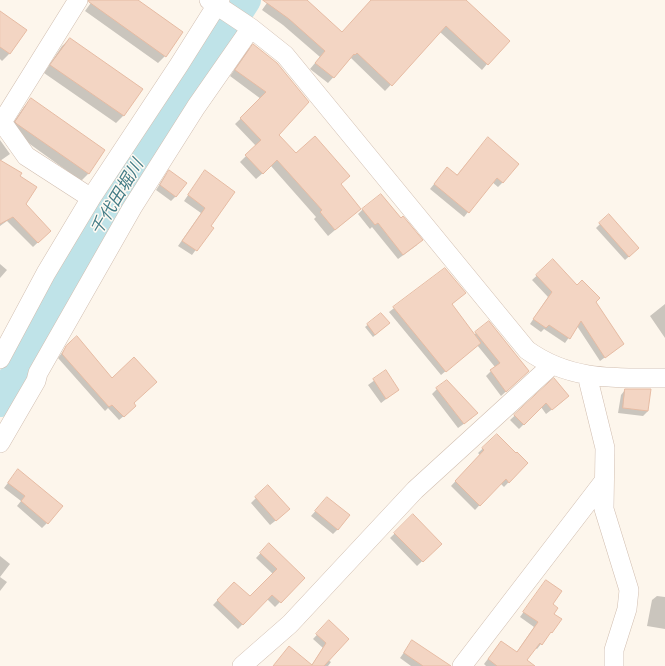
<!DOCTYPE html>
<meta charset="utf-8">
<style>
body{margin:0}
canvas{display:block;background:#fdf6ec}
</style>
<canvas width="665" height="666"></canvas>
<script>
const c = document.querySelector('canvas').getContext('2d');
c.lineJoin = 'round';
function fill(path, color) { c.fillStyle = color; c.fill(path, 'evenodd'); }
function stroke(path, color, width, dash) { c.strokeStyle = color; c.lineWidth = width; c.lineCap = dash ? 'butt' : 'round'; c.setLineDash(dash || []); c.stroke(path); }
function drawText(font, color, halo, rows, align = 'center') {
  c.font = font + ' Jost,"Noto Sans JP",sans-serif'; c.lineWidth = 3; c.setLineDash([]); c.textBaseline = 'middle'; c.strokeStyle = halo; c.fillStyle = color; for (const [text, x, y, turn = 0] of rows) {
    c.save(); c.translate(x, y); c.rotate((+turn || 0) * Math.PI / 180); c.textAlign = isNaN(turn) ? turn : align; if (halo) c.strokeText(text, 0, 0); c.fillText(text, 0, 0); c.restore();
  }
}
const shadow = new Path2D(`
 M93,0h43l29,56 -7,7 -73,-52z
 M269,0h34l39,33 30,-33h93l22,64 -5,6 -42,-38 -55,59 -34,-33 -23,25 -18,-14 10,-12 -37,-32 -21,-15z
 M0,12l25,19 -16,23 -7,7 -2,-2z
 M70,39l72,50 -19,27 -7,7 -72,-50 18,-27z
 M253,45l25,90 18,19 64,55 -32,27 -14,-17 2,-2 -45,-51 -15,13 -16,-17 16,-16 -21,-22 26,-25 -31,-23 17,-25z
 M31,100l73,51 -16,23 -7,7 -72,-52 15,-22z
 M0,140l10,14 -10,7 18,16 7,27 25,27 -17,16 -26,-26 -7,5z
 M483,144l20,38 -5,5 -6,-5 -28,35 -34,-28 13,-16 13,3z
 M169,171l7,25 -5,5 -15,-11 9,-14z
 M201,176l9,50 2,2 -20,27 -14,-9 23,-33 -17,-12z
 M363,209l37,11 17,25 -19,14 -26,-32 -2,2 -12,-15z
 M609,215l25,37 -9,8 -29,-32z
 M553,261l24,25 18,16 28,42 -23,17 -23,-35 -12,17 -21,-14 -3,3 -11,-8 18,-27 -16,-17z
 M0,264l7,6 -7,8z
 M445,269l20,24 -14,12 23,30 2,-2 47,43 -22,20 -15,-20 9,-9 -18,-22 -36,30 -52,-63z
 M665,304v34l-15,-22z
 M381,314l6,11 -14,12 -8,-10z
 M67,346l66,57 -2,7 -12,10 -11,-12 -3,3 -47,-53z
 M386,372l12,18 -17,13 -13,-18z
 M554,379l9,22 -17,13 -5,-7 -22,22 -9,-9z
 M437,389l35,29 -14,10 -26,-34z
 M625,390l23,21 -5,5 -25,-3 3,-18z
 M497,435l19,19 11,9 -23,24 -4,-4 -25,27 -24,-24 29,-31 -2,-2z
 M14,475l33,48 -5,5 -25,-22 4,-5 -17,-13z
 M268,486l16,28 -14,11 -19,-22z
 M327,498l11,31 -5,5 -22,-18z
 M413,516l27,28 -23,22 -27,-28z
 M269,544l35,34 -29,29 -8,-8 -29,30 -25,-24 21,-22 16,15 23,-24 -17,-16z
 M0,556l10,8 -10,13 7,5 -7,9z
 M546,581l6,33 8,5 -19,25 -4,5 -2,-1 -14,18h-35l-2,-2 13,-17 19,6 18,-26 -14,-10z
 M657,596l8,1v32l-18,-3 5,-26z
 M329,622l-1,38 3,2 -3,4h-55h38l12,-18 -10,-9z
 M412,641l28,25h-29l-11,-8z`);
const river = new Path2D(`
 M0,402l50,-92 91,-150 40,-59 65,-101`);
const building = new Path2D(`
 M89,0h49l45,32 -17,25 -77,-55z
 M263,0h44l35,32 29,-32h95l44,41 -22,24 -42,-39 -54,60 -35,-33 -2,2 -1,-1 -20,24 -19,-15 10,-12 -36,-32z
 M0,11l27,19 -17,24 -10,-7z
 M70,38l73,51 -19,27 -74,-51z
 M253,44l24,19 32,39 -30,33 17,18 19,-17 35,40 -9,8 20,25 -26,21 -15,-18 2,-2 -45,-50 -14,14 -18,-19 16,-15 -21,-22 26,-26 -31,-22z
 M31,98l74,52 -16,24 -72,-50 -2,-2z
 M488,137l31,27 -16,19 -6,-5 -28,35 -35,-29 13,-17 10,8z
 M0,160l22,13 -2,3 17,11 -11,17 25,27 -13,12 -25,-26 -13,7z
 M169,170l18,13 -11,14 -16,-12z
 M205,170l30,22 -24,34 3,2 -17,23 -15,-10 23,-33 -17,-13z
 M381,194l20,24 2,-2 20,24 -20,15 -25,-32 -3,2 -13,-16z
 M609,214l30,34 -10,9 -30,-34z
 M553,259l24,26 5,-5 18,18 -4,4 28,42 -19,14 -24,-37 -11,18 -21,-14 -3,3 -13,-9 19,-27 -16,-17z
 M445,268l21,25 -14,11 29,39 -35,29 -53,-65z
 M381,313l9,10 -15,12 -8,-11z
 M489,321l40,50 -23,21 -16,-22 10,-7 -25,-31z
 M77,336l35,42 22,-21 23,25 -23,21 2,3 -12,11 -12,-12 -3,2 -47,-53 4,-8z
 M386,370l13,20 -13,9 -13,-20z
 M554,378l15,18 -17,14 -6,-7 -22,22 -10,-10z
 M447,380l31,33 -14,11 -28,-36z
 M625,389h26l-3,22 -25,-3z
 M497,434l19,19 1,-1 11,11 -19,20 -3,-4 -26,27 -25,-25 29,-31 -2,-2z
 M18,469l45,37 -15,18 -27,-23 4,-5 -17,-13z
 M268,485l22,24 -14,12 -21,-24z
 M327,497l23,18 -12,15 -23,-19z
 M413,514l29,30 -19,18 -29,-29z
 M269,543l36,35 -24,25 -9,-8 -29,30 -26,-25 17,-18 16,14 27,-27 -17,-16z
 M546,580l16,11 -9,13 5,4 -4,6 8,5 -10,14 -1,-1 -9,13 -2,-2 -13,17 8,6h-38l-9,-7 13,-18 16,11 21,-30 -15,-10z
 M329,620l20,19 -25,27h-51l16,-20 23,19 14,-22 -10,-9z
 M412,640l39,26h-28l-19,-13z`);
const minor = new Path2D(`
 M78,0l-76,122 24,34 65,42
 M209,0l42,28 34,27 242,295c43,31 88,28 138,28
 M0,359l46,-86 45,-75 88,-133 41,-65
 M587,375l18,73 -1,61 25,81 -2,19 -13,41v16
 M0,443l36,-62 2,-8 94,-165 64,-101 55,-79
 M242,666l48,-42 125,-134 137,-125
 M462,666l142,-185`);
const waterNames = [
 ["千代田堀川",118,198,-59]
];
fill(shadow, '#0003');
stroke(river, '#bfe3e8', 30);
fill(building, '#f3d5c3');
stroke(building, '#e6bba3', 1);
stroke(minor, '#d1beb0', 20);
stroke(minor, '#fff', 19);
drawText('italic 17px', '#437c86', '#fffaf3', waterNames);
</script>
